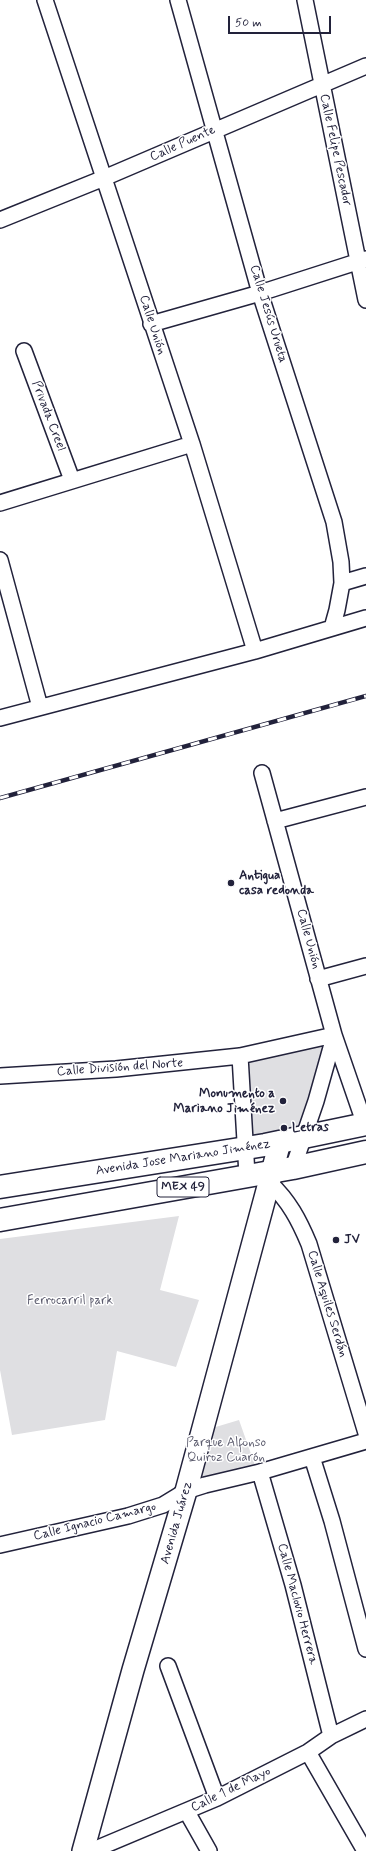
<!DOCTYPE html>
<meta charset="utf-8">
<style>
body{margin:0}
#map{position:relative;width:366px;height:1851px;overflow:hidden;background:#fff;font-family:Mynerve,sans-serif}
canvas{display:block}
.scale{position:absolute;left:228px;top:16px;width:103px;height:18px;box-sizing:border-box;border:2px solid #22223b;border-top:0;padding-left:5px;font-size:12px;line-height:14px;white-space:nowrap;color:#22223b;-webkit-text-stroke:3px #fff;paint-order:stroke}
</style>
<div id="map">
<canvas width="366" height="1851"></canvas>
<div class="scale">50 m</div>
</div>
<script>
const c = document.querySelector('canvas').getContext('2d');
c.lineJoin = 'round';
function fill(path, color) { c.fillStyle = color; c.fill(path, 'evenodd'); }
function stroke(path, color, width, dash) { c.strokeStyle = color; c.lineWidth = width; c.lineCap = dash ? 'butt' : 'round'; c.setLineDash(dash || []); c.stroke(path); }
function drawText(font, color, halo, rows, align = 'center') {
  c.font = font + ' Mynerve,sans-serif'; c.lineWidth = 3; c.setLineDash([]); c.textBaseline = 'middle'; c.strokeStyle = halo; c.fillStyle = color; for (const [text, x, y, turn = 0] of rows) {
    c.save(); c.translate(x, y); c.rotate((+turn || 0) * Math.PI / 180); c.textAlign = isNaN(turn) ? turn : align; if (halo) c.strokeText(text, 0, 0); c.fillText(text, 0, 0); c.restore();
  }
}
const green = new Path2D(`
 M331,1040l-33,85 -50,18 -5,-84z
 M179,1216l-19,74 39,10 -23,67 -59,-16 -12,69 -93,15 -12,-65v-131z
 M239,1420l17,48 -63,17 16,-56z`);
const minor = new Path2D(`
 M45,0l147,444 63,207
 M178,0l82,293 74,229 7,40 1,21 -5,27 -5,18
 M305,0l61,300
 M0,220l104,-42 262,-112
 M151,324l109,-31 106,-34
 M24,351l48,129
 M0,503l192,-59
 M0,560l40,147
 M342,583l24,-7
 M0,718l255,-67 111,-33
 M262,773l72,262 31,90
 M275,821l91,-24
 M318,979l48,-13
 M240,1056l7,119
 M0,1076l116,-7 124,-13 94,-21
 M293,1168l23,-67 18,-64
 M270,1183c19,18 29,37 39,61l57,189
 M312,1457l20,64 34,128
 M260,1472l33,113 38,151
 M0,1545l128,-29 35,-11 23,-14 19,-6 55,-13 106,-31
 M168,1666l49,132
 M308,1752l57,99
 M187,1812l22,39
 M91,1851l126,-53 91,-46 23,-16 35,-17`);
const secondary = new Path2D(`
 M83,1851l50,-181 53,-179 94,-349`);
const trunk = new Path2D(`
 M0,1187l265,-42 101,-21
 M0,1220l293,-52 73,-16`);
const rail = new Path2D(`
 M0,798l366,-102`);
const markers = [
 [231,883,4,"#22223b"],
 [283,1101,4,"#22223b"],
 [284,1128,4,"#22223b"],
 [336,1240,4,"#22223b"]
];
const shields = [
 [183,1187,52]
];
const shieldNames = [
 ["MEX 49",183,1187]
];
const streetNames = [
 ["Calle Puente",183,144,-24],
 ["Calle Felipe Pescador",335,150,78],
 ["Calle Jesús Urueta",268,314,73],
 ["Calle Unión",152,325,72],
 ["Privada Creel",48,416,69],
 ["Calle Unión",308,939,75],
 ["Calle División del Norte",120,1068,-4],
 ["Avenida Jose Mariano Jiménez",183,1158,-9],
 ["Calle Aquiles Serdán",327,1304,73],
 ["Calle Ignacio Camargo",95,1522,-14],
 ["Avenida Juárez",177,1523,-74],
 ["Calle Maclovio Herrera",297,1604,75],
 ["Calle 1 de Mayo",231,1790,-26]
];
const poiNames = [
 ["Antigua",239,876],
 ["casa redonda",239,891],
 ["Monumento a",275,1094,"right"],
 ["Mariano Jiménez",275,1109,"right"],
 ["Letras",292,1128],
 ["JV",344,1240]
];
const parkNames = [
 ["Ferrocarril park",70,1301],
 ["Parque Alfonso",226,1443],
 ["Quiroz Cuarón",226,1458]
];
fill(green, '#dfdfe2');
stroke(minor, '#22223b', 18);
stroke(secondary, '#22223b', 24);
stroke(trunk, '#22223b', 25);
stroke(minor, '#fff', 15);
stroke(secondary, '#fff', 21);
stroke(trunk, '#fff', 22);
stroke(rail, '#22223b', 4.5);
stroke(rail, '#fff', 3, [9]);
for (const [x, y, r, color] of markers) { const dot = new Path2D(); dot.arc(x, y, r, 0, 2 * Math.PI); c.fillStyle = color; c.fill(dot); stroke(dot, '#fff', 1.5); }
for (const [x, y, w] of shields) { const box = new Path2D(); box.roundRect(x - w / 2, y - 10, w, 20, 3); c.fillStyle = '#fff'; c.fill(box); stroke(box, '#22223b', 1); }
drawText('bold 12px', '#22223b', null, shieldNames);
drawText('13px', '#22223b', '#fff', streetNames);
drawText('bold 13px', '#22223b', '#fff', poiNames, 'left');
drawText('13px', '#5b5b6d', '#fff', parkNames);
</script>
